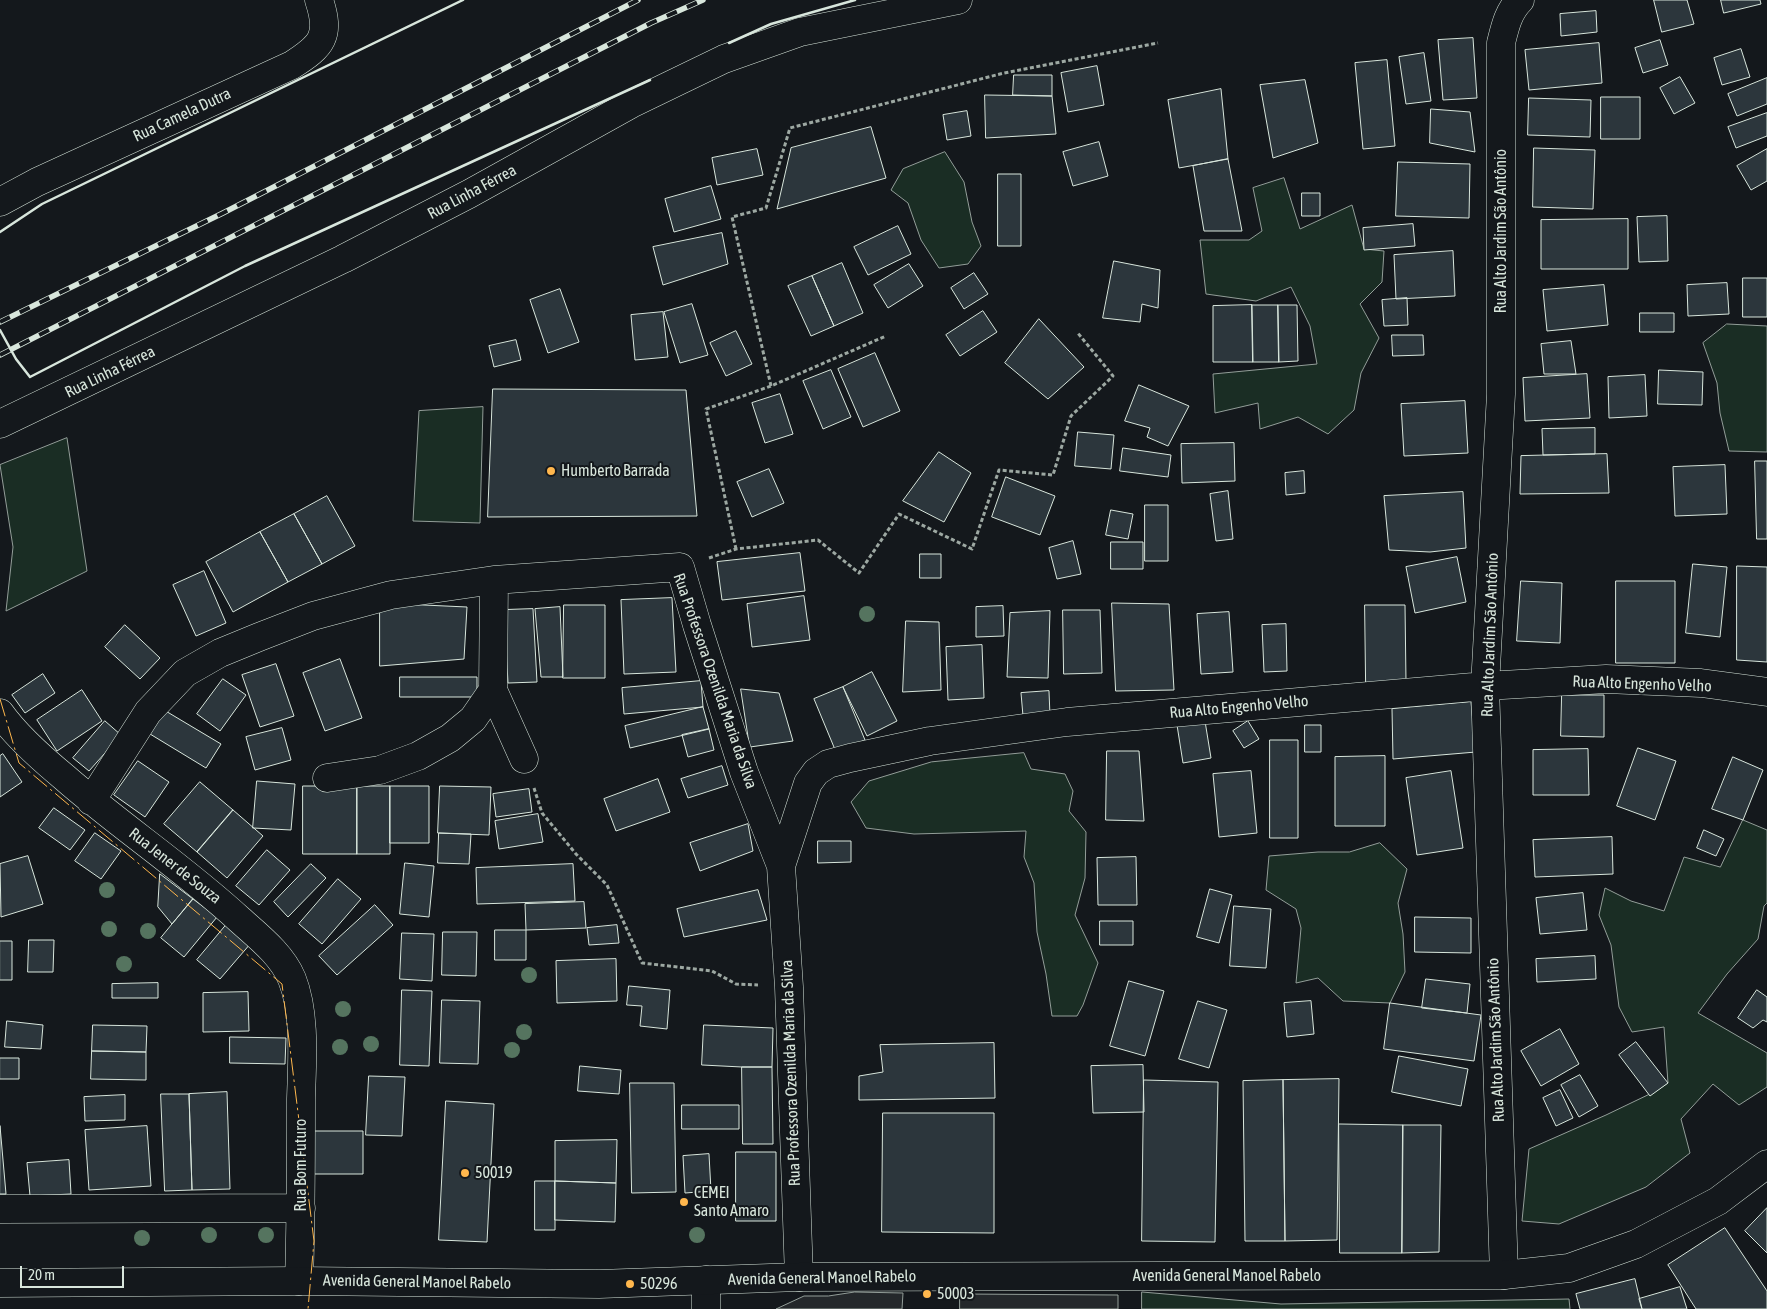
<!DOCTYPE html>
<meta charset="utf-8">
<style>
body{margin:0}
#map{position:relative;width:1767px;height:1309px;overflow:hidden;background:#14181c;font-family:"Asap Condensed",sans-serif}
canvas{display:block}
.scale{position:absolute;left:20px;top:1266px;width:104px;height:22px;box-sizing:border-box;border:2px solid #d8e6dc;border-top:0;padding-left:6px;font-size:15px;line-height:18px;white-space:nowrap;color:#d8e6dc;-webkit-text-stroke:4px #14181c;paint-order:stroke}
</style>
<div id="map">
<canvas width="1767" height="1309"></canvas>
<div class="scale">20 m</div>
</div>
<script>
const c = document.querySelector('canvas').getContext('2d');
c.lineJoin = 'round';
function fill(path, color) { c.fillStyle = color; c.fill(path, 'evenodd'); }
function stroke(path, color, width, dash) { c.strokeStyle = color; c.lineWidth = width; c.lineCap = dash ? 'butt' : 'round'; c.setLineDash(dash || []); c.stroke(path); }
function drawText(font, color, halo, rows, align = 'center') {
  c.font = font + ' "Asap Condensed",sans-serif'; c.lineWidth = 4; c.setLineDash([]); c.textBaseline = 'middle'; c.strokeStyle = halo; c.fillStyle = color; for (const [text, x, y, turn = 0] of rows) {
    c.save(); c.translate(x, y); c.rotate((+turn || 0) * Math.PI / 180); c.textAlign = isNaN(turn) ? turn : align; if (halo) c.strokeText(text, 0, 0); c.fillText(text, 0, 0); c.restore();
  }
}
const green = new Path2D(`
 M945,152l19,30 8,40 9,24 -13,18 -29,4 -18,-28 -13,-37 -17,-13 12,-21z
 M1284,178l16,51 52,-24 12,44 20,2 -2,31 -22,22 19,34 -18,35 -7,37 -26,24 -30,-17 -38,12 -2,-26 -43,10 -2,-39 104,-10 -7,-38 -19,-39 -35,14 -50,-7 -6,-54h49l13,-9 -9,-43z
 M1727,324l40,2v126l-38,-1 -9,-38 -3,-30 -14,-40z
 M483,407l-3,116 -67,-2 6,-110z
 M67,438l20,133 -81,40 7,-64 -13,-82z
 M1024,753l7,16 34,5 8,17 -4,20 17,21 -1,46 -10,37 23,48 -15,42 -6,11h-25l-6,-42 -9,-42 -3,-49 -10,-26 2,-26 -112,3 -48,-6 -15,-26 18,-21 62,-19z
 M1743,820l24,10v73l-3,3 -6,33 -31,35 -29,39 69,40v34l-28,18 -26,-21 -32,35 9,34 -44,34 -87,37 -37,-3 7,-72 77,-34 50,-24 12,-8 -4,-56 -32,5 -13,-25 -8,-62 -12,-30 6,-27 26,13 33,10 20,-54 36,10z
 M1380,843l27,26 -9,34 5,31 2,38 -15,31 -47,-2 -25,-23 -22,5 5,-55 -5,-19 -30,-19 3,-34 49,-4h31z
 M1142,1292l139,12 288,-5 1,10h-428z`);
const parking = new Path2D(`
 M855,1292l48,1 -1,16h-126l28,-13h24z
 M960,1294l158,1v14h-158z`);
const building = new Path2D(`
 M1654,0h33l7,24 -32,8z
 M1721,0h39l1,4 -37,9z
 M1596,11l1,21 -36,4 -1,-22z
 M1473,38l4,60 -34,2 -5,-60z
 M1660,40l8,25 -25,8 -8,-25z
 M1599,43l3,40 -73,7 -4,-40z
 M1741,49l9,28 -28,8 -8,-27z
 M1424,53l7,48 -25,3 -7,-47z
 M1387,60l8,86 -32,3 -8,-86z
 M1097,66l7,39 -36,7 -7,-39z
 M1014,75h38v21l-39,-1z
 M1680,77l15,26 -21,11 -14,-26z
 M1767,78v26l-30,12 -9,-22z
 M1305,80l13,63 -45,15 -13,-73z
 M1221,89l7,70 -49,9 -11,-68z
 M985,95l67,1 4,38 -70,4z
 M1601,97h39v42h-39z
 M1529,98l62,2 -1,37 -62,-2z
 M1431,109l39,3 5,40 -45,-9z
 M967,111l4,25 -24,4 -4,-25z
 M1767,113v23l-31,12 -8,-21z
 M871,127l15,51 -109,31 14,-61z
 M1099,142l9,34 -35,10 -10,-34z
 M1534,148l61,2 -2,59 -60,-2z
 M757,149l6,26 -46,10 -5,-27z
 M1767,149v32l-16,9 -14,-24z
 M1228,159l14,72h-38l-11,-65z
 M1398,162l72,2 -1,54 -73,-2z
 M998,174h23v72h-23z
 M711,186l10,33 -47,13 -9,-33z
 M1302,193h18v23h-18z
 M1667,216l1,45 -29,1 -2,-45z
 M1628,219v50h-87v-49z
 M1413,224l2,22 -51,4 -1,-22z
 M898,226l13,28 -43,21 -14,-28z
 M722,233l6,31 -65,21 -10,-38z
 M1453,251l2,45 -59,3 -2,-44z
 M1114,261l46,9 -2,38 -16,-4 -2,18 -37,-4z
 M842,263l21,50 -29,13 -22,-50z
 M909,264l14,22 -35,22 -14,-23z
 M974,273l14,21 -24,15 -13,-21z
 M812,276l22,50 -23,10 -23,-50z
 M1743,278h24v39h-24z
 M1727,283l2,31 -41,2 -1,-31z
 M1604,285l4,40 -61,6 -4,-41z
 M560,289l19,53 -31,11 -18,-53z
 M1407,298l1,27 -24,1 -2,-26z
 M692,304l16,51 -28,8 -16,-51z
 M1252,305l1,57h-40v-56z
 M1252,305h26l1,57h-26z
 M1278,305h19l1,56 -19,1z
 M983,311l14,21 -37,24 -14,-21z
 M663,312l5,45 -33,3 -4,-45z
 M1640,313h34v19h-34z
 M1039,319l45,48 -36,32 -43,-36z
 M736,331l16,33 -26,12 -16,-33z
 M1392,335h31l1,20 -31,1z
 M516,340l5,20 -27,7 -5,-21z
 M1571,341l5,33h-32l-3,-30z
 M875,353l25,58 -37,16 -25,-58z
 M831,370l20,47 -28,12 -20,-48z
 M1659,370l44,2 -1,33 -44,-1z
 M1587,374l3,44 -65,3 -2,-43z
 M1645,375l2,41 -38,2 -1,-41z
 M1139,385l50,21 -21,40 -21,-9 3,-9 -25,-7z
 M493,389l193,1 11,126 -209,1z
 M780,394l13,40 -28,9 -13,-40z
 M1465,401l3,52 -64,3 -3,-52z
 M1595,428v26l-52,1 -1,-26z
 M1078,432l36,3 -3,34 -36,-3z
 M1234,443l1,38 -53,2 -1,-39z
 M1123,448l48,7 -3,22 -48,-6z
 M939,452l32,21 -27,49 -41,-21z
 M1607,454l2,39 -89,1 1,-38z
 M1755,461h12v78h-10z
 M1725,465l2,49 -52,2 -2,-49z
 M769,469l15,34 -32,14 -15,-35z
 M1304,471l1,22 -19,2 -1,-22z
 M1006,477l49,19 -15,39 -48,-18z
 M1228,491l5,48 -17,2 -6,-47z
 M1463,492l3,56 -36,4 -41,-2 -5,-54z
 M327,496l28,50 -33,18 -28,-50z
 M1145,505h23v56h-23z
 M1111,510l22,4 -5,25 -22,-4z
 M294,514l28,50 -34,18 -28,-50z
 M260,532l28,50 -55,30 -27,-50z
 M1073,541l8,33 -24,5 -8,-31z
 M1111,542h32v27h-32z
 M800,553l5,38 -83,9 -5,-38z
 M920,554h21v24h-21z
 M1457,557l9,45 -51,11 -9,-46z
 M1693,564l34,3 -7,70 -34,-4z
 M1737,566l30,1v95l-30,-2z
 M204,571l22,52 -30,13 -23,-51z
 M1521,581l41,2 -2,60 -43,-2z
 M1616,581h59v82h-59z
 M804,596l6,44 -58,7 -5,-43z
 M672,598l4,74 -52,2 -3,-74z
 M380,603l87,4 -3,52 -84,7z
 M1112,603l57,1 5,86 -58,1z
 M564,605h41v73h-42z
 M1365,605h40l1,77 -40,1z
 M1003,606l1,30 -28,1v-30z
 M560,607l3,70h-22l-6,-68z
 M533,609l4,73 -29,1 -4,-73z
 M1063,610h37l2,63 -38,1z
 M1050,611l-2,67 -41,-1 3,-64z
 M1229,612l4,60 -32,2 -4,-60z
 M906,621l33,1 2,68 -38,2z
 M1286,624l1,47 -23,1 -2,-47z
 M125,625l35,33 -20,21 -35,-32z
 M982,645l2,53 -36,2 -2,-53z
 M340,659l22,59 -37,13 -22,-58z
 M276,664l18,52 -34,11 -18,-52z
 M872,672l25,49 -30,15 -24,-49z
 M43,674l12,19 -30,20 -13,-18z
 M400,677h77v20h-77z
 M223,679l23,16 -26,36 -23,-17z
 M701,681l2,26 -79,7 -2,-26z
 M843,687l22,53 -29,12 -22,-53z
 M741,689l38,4 14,48 -43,6z
 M82,690l20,31 -45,30 -20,-31z
 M1049,691l1,25h-27l-2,-23z
 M1562,695h42v42l-43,-1z
 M1471,702l5,50 -83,7 -1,-50z
 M703,707l6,22 -79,19 -5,-22z
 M164,710l57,34 -15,24 -56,-34z
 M105,721l16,14 -32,36 -16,-13z
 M1205,721l6,37 -28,5 -6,-38z
 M1248,721l11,18 -15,9 -11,-17z
 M1305,725h16v27h-16z
 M282,728l9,32 -36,10 -9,-33z
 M709,729l5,21 -26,7 -6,-22z
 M1270,740h28v98h-28z
 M1638,748l38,13 -21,59 -38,-14z
 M1588,749l1,46h-56v-45z
 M1107,751h32l5,70 -38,-1z
 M3,754l19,28 -22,15v-41z
 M1385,756v70h-50v-69z
 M1733,757l30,13 -20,50 -31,-11z
 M138,761l31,21 -24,35 -31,-22z
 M722,766l6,19 -40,13 -7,-19z
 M1251,771l6,62 -38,4 -6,-63z
 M1451,771l12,77 -46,7 -11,-77z
 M658,779l12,33 -54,19 -12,-32z
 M257,781l38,3 -4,46 -38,-2z
 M200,782l33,28 -36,42 -33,-28z
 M303,786h54v68h-54z
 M357,786h33v68h-33z
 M390,786h39v57h-39z
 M440,786l51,1 -2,48 -51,-2z
 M529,789l3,23 -36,5 -3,-23z
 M54,808l31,22 -15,20 -31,-22z
 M233,810l30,26 -36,42 -30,-26z
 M538,814l5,28 -44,7 -4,-28z
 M748,824l5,27 -53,20 -10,-28z
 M1704,830l20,9 -8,17 -19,-8z
 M95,833l26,18 -20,28 -26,-18z
 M439,833l32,1 -2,30 -31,-1z
 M1612,837l1,37 -78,3 -2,-37z
 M818,841h33v21l-33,1z
 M267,850l23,20 -31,35 -23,-19z
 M28,856l15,48 -42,13 -1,-53z
 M1136,857l1,48h-39l-1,-47z
 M405,863l29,3 -5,51 -29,-3z
 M311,864l15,14 -38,39 -14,-15z
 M573,864l2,37 -98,3 -1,-36z
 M160,874l33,25 -21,25 -14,-17z
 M338,879l23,20 -39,45 -23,-20z
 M1210,889l22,6 -13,48 -22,-6z
 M758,890l9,30 -83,17 -7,-28z
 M1583,893l4,37 -47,4 -4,-36z
 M193,899l24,18 -33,40 -23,-19z
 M584,902l2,26 -60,2 -1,-26z
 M375,905l18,20 -56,50 -18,-19z
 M1234,906l37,3 -5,59 -36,-2z
 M1415,917l56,1v35l-56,-1z
 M1100,921h33v24h-33z
 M227,924l24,19 -31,36 -23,-19z
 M617,925l2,18 -30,2 -2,-17z
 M495,930h31v30h-31z
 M443,932h34l-1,44 -34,-1z
 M402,933l32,1 -2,47 -32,-2z
 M29,940h25l-1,32h-25z
 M0,941h12v39h-12z
 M1595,956l1,23 -59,3 -1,-23z
 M616,959l1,42 -60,2 -1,-42z
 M1426,979l44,5 -3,29 -45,-5z
 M1129,981l35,10 -19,65 -35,-10z
 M158,983v15h-46v-14z
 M629,986l41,4 -3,39 -27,-3 2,-20 -15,-1z
 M402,990l30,1 -3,75 -29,-1z
 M1757,990l10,7v25l-4,-2 -10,8 -15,-10z
 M248,992l1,39 -46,1v-39z
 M442,1000l38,1 -2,63 -38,-1z
 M1198,1001l29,9 -18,58 -30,-9z
 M1311,1001l3,33 -27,3 -3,-34z
 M1390,1003l91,12 -7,46 -90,-12z
 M7,1021l36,4 -2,24 -36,-2z
 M93,1025l54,1 -1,26 -54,-1z
 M704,1025l69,3 -1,39h-30l-40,-2z
 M1560,1029l19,35 -38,22 -20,-35z
 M230,1037l56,1 -1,26 -55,-1z
 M1636,1042l32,41 -18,13 -31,-41z
 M994,1043l1,55 -136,2v-24l24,-4 -3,-27z
 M92,1051l54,1v28l-55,-1z
 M1399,1056l69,13 -7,37 -69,-14z
 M0,1058h19v21h-19z
 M1143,1065l1,47 -51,1 -2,-47z
 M580,1066l41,4 -2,24 -41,-3z
 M742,1067h30l1,77h-30z
 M1580,1075l18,31 -19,11 -18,-32z
 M369,1076l36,1 -3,59 -36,-1z
 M1339,1079l-2,161 -52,1 -2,-161z
 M1144,1080l74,2 -3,160 -73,-1z
 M1283,1080l2,161h-40l-2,-160z
 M630,1083h44l2,109 -44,1z
 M1560,1090l13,28 -17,8 -13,-28z
 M227,1092l3,97 -38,1 -3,-96z
 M161,1094h28l3,96 -27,1z
 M125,1095v25l-40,1 -1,-24z
 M446,1101l48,3 -7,138 -48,-2z
 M682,1105h57v24h-57z
 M883,1113h111v120l-112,-1z
 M1339,1124l64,1 -1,128h-62z
 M1403,1125h38l-2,127 -37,1z
 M0,1126l6,68h-6z
 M147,1126l4,60 -62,4 -4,-60z
 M314,1131h49v43h-49z
 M617,1140l-1,43 -61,-2v-40z
 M736,1152h40v69h-40z
 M709,1154l2,37 -26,2 -2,-37z
 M69,1160l2,34 -41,2 -3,-33z
 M535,1181h20v49h-20z
 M555,1181l61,2 -1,39 -60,-2z
 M1767,1208v45l-22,-22z
 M1725,1228l42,63v18h-71l-28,-44z
 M1635,1279l7,30h-62l-4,-15z
 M1680,1287l7,22h-45l-3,-10z`);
const path = new Path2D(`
 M771,386l-39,-169 34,-9 24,-80 214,-55 154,-30
 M736,549l-30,-140 65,-23 115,-50
 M709,558l27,-9 82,-9 41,33 40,-59 73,35 27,-79 54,5 18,-59 42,-40 -36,-44
 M534,788l8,25 34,41 31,31 35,78 70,8 24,13 22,1`);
const street = new Path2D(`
 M0,202l37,-20 255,-117c30,-19 39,-29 27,-65
 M0,424l343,-165 126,-65 162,-90 93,-45 76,-27 158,-32
 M493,690l31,69
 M0,713c17,24 41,45 64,64 57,50 120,91 176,143 19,17 42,35 52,59 14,35 10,83 9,120 0,61 0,121 -2,182
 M327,778l53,-8 38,-14 32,-18 23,-19 20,-29 1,-110
 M91,801l57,-89 37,-39 35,-20 39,-16 54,-21 78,-21 103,-15 186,-13 17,58 47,147 37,94 8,121 10,290
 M781,866l27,-83 8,-11 12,-8 22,-6 80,-17 137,-19 418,-36 121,-7 95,4 66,9
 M0,1209l301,-1
 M1504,1275l-19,-589 16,-292v-351c4,-16 7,-31 19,-43`);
const secondary = new Path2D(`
 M706,1309v-29`);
const primary = new Path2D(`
 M0,1283l299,-2 300,3 200,-7 705,-2 65,-7 67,-24 82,-43 49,-37`);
const rail = new Path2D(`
 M0,322l223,-109 415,-213
 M0,355l651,-332 52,-23`);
const wall = new Path2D(`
 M729,43l42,-19 84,-24
 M0,232l42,-28 421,-204
 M0,330l16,29 14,18 215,-111 405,-186`);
const power = new Path2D(`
 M0,699l19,64 263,221 32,257 -6,68`);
const trees = [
 [867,614],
 [107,890],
 [109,929],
 [148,931],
 [124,964],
 [529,975],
 [343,1009],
 [524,1032],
 [371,1044],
 [340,1047],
 [512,1050],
 [209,1235],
 [266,1235],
 [697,1235],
 [142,1238]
];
const markers = [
 [551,471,5,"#ffb74d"],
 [465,1173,5,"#ffb74d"],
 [684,1202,5,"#ffb74d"],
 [630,1284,5,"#ffb74d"],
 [927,1294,5,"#ffb74d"]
];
const streetNames = [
 ["Rua Camela Dutra",182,115,-25],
 ["Rua Linha Férrea",472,192,-28],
 ["Rua Alto Jardim São Antônio",1501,231,-90],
 ["Rua Linha Férrea",110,372,-26],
 ["Rua Alto Jardim São Antônio",1490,635,-88],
 ["Rua Professora Ozenilda Maria da Silva",715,681,71],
 ["Rua Alto Engenho Velho",1642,684,2],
 ["Rua Alto Engenho Velho",1239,707,-5],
 ["Rua Jener de Souza",175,866,38],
 ["Rua Alto Jardim São Antônio",1496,1040,-92],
 ["Rua Professora Ozenilda Maria da Silva",791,1073,-92],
 ["Rua Bom Futuro",301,1165,-90],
 ["Avenida General Manoel Rabelo",1227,1276],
 ["Avenida General Manoel Rabelo",822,1278,-1],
 ["Avenida General Manoel Rabelo",417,1282,1]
];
const poiNames = [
 ["Humberto Barrada",561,471],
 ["50019",475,1173],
 ["CEMEI",694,1193],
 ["Santo Amaro",694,1211],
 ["50296",640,1284],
 ["50003",937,1294]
];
fill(green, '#1a2d24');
stroke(green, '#939e99', 1);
fill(parking, '#24282b');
stroke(parking, '#939e99', 1);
fill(building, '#2c363c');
stroke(building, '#d8e6dc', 1);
stroke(street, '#d8e6dc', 29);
stroke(secondary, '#d8e6dc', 29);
stroke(primary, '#d8e6dc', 29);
stroke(path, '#9da8a2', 3, [4, 2.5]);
stroke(street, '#14181c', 28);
stroke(secondary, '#14181c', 28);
stroke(primary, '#14181c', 28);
stroke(rail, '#d8e6dc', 5.5);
stroke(rail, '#14181c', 4, [11]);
stroke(wall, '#d8e6dc', 2.5);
stroke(power, '#ffb74d', 1, [18, 4, 2.5, 4]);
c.fillStyle = '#55745f';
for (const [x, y] of trees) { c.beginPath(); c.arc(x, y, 8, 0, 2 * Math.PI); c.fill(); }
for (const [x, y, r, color] of markers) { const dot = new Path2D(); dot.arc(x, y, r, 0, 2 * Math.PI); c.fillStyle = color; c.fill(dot); stroke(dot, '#14181c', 2); }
drawText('16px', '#d8e6dc', '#14181c', streetNames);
drawText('16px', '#d8e6dc', '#14181c', poiNames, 'left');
</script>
